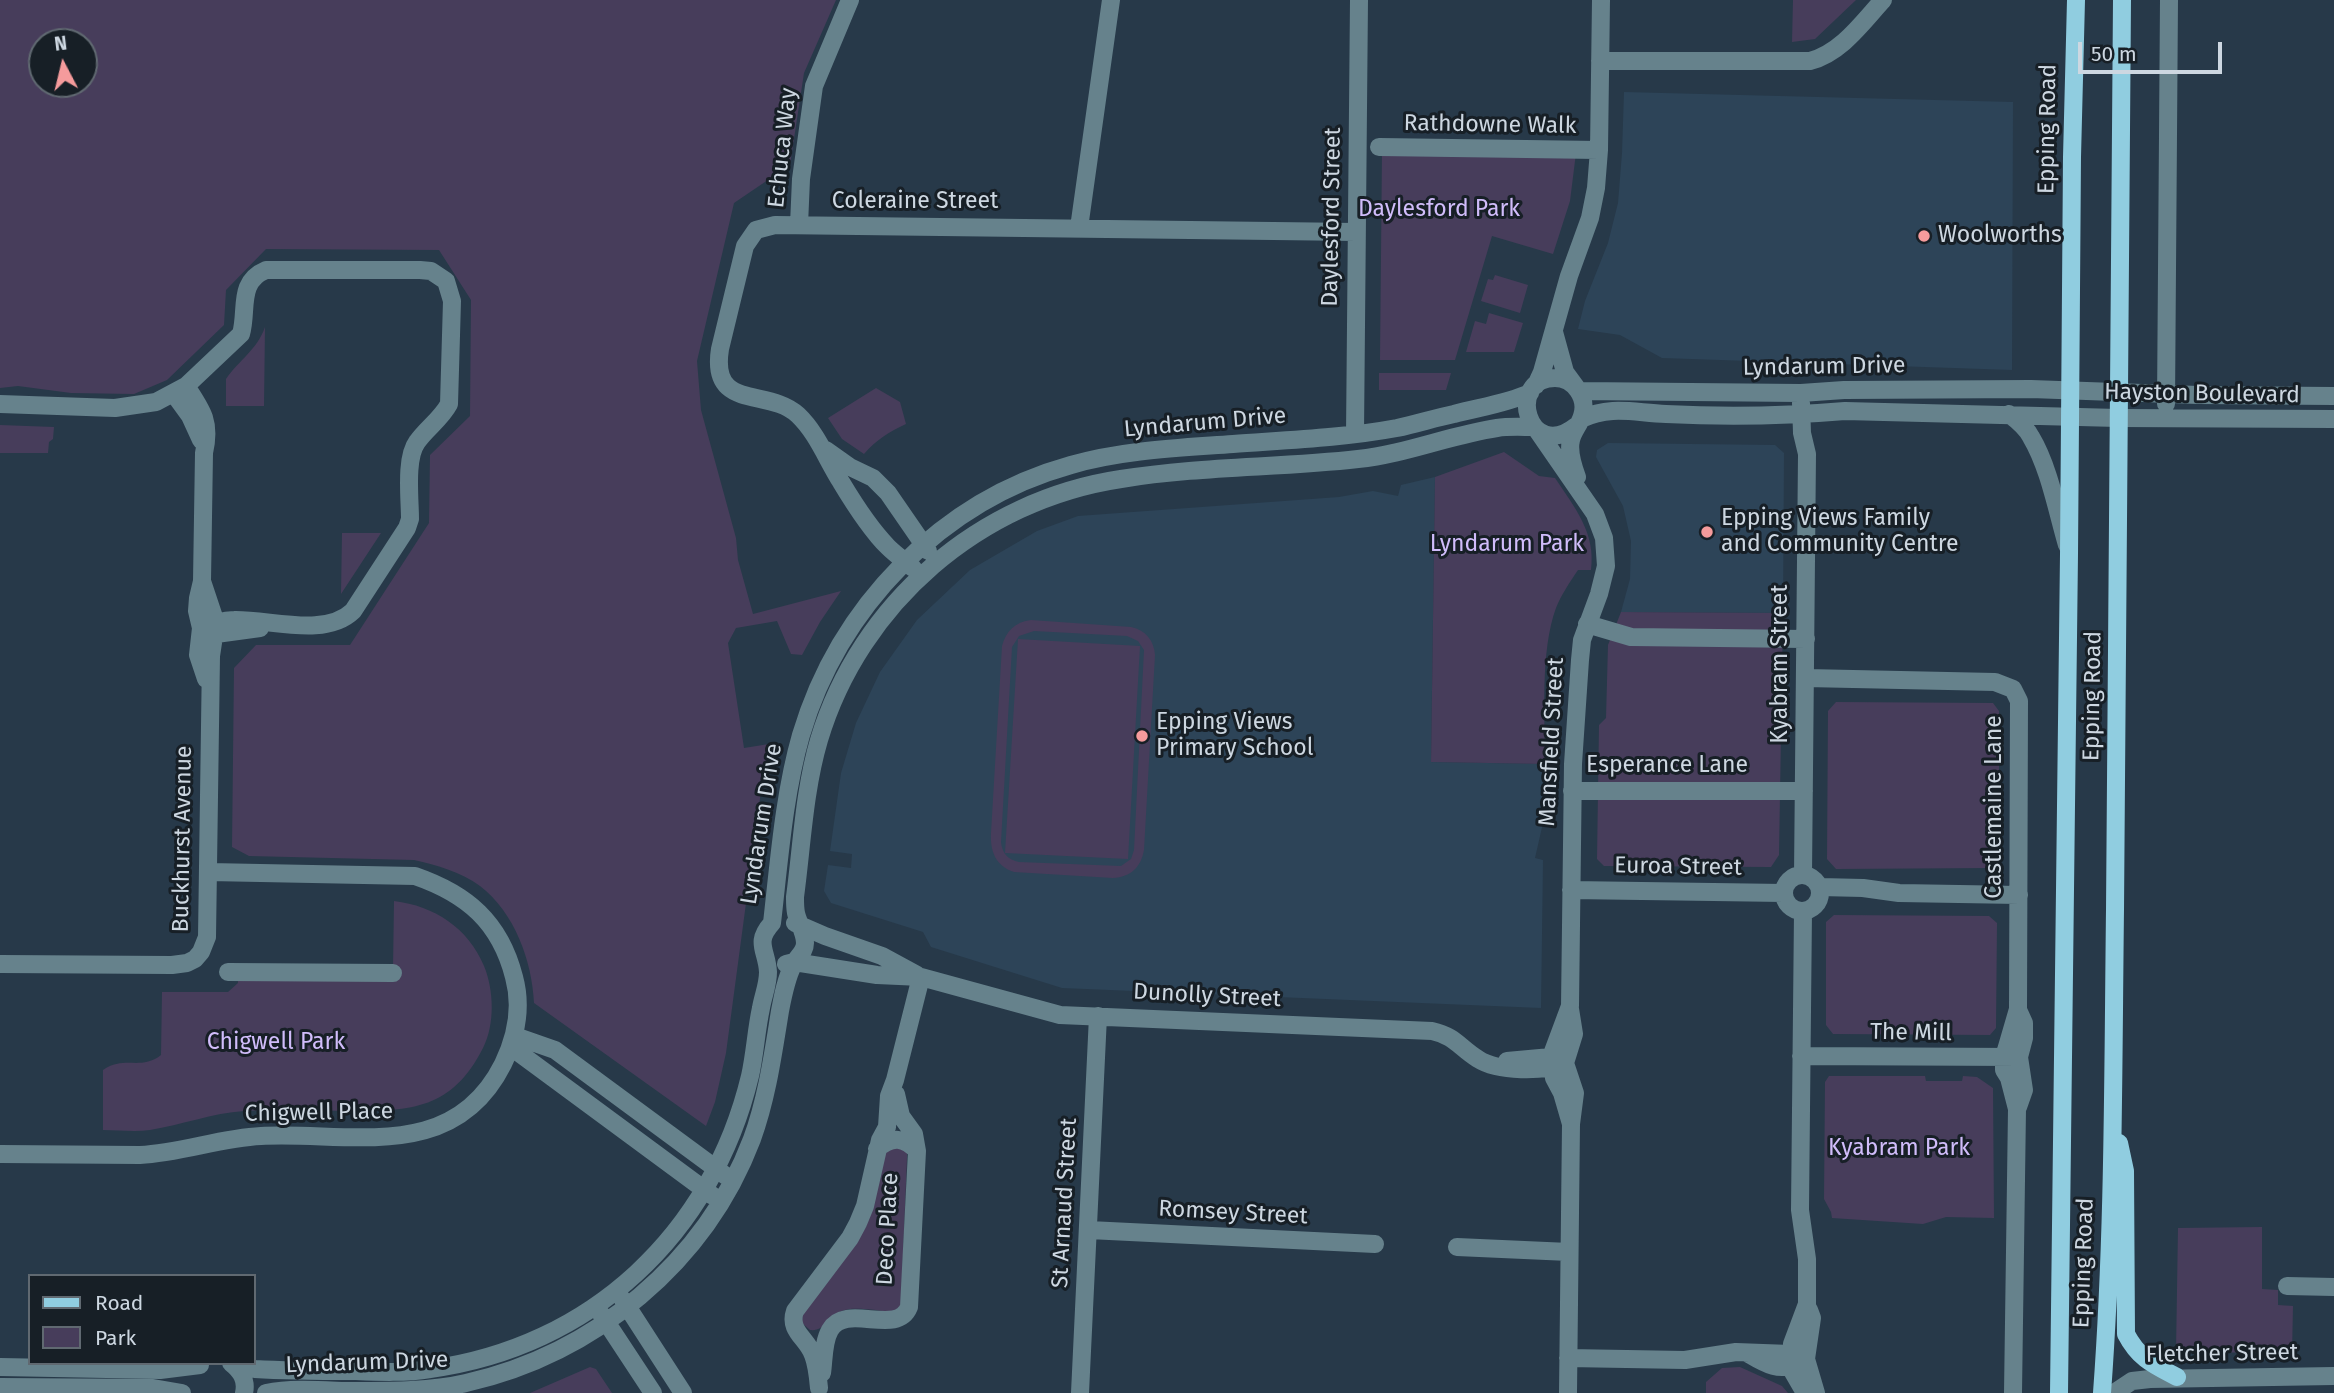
<!DOCTYPE html>
<style>
body{margin:0}
#map{position:relative;width:2334px;height:1393px;overflow:hidden;background:#273949;font-family:"Fira Sans",sans-serif}
canvas{display:block}
.legend{position:absolute;left:28px;top:1274px;width:228px;height:91px;box-sizing:border-box;background:#171f26;border:2px solid #606971;margin:0;padding:9px 12px;list-style:none;font-size:21px;color:#cdd7e1}
.legend li{display:flex;align-items:center;gap:14px;height:35px}
.legend b{width:35px;border:2px solid #606971}
.north{position:absolute;left:28px;top:28px;width:70px;height:70px;box-sizing:border-box;background:#171f26;border:2px solid #606971;border-radius:50%;rotate:353deg;font-size:19px;font-weight:700;line-height:28px;text-align:center;color:#cdd7e1}
.north::after{content:'';display:block;margin:auto;width:24px;height:32px;background:#f59b9c;clip-path:polygon(50% 0,100% 100%,50% 72%,0 100%)}
.scale{position:absolute;left:2078px;top:42px;width:144px;height:32px;box-sizing:border-box;border:4px solid #cdd7e1;border-top:0;padding-left:9px;font-size:21px;line-height:24px;white-space:nowrap;color:#cdd7e1;-webkit-text-stroke:5px #171f26;paint-order:stroke}
</style>
<div id="map">
<canvas width="2334" height="1393"></canvas>
<ul class="legend">
<li><b style="height:9px;background:#90cde0"></b>Road</li>
<li><b style="height:19px;background:#473d5b"></b>Park</li>
</ul>
<div class="north">N</div>
<div class="scale">50 m</div>
</div>
<script>
const c = document.querySelector('canvas').getContext('2d');
c.lineJoin = 'round';
function fill(path, color) { c.fillStyle = color; c.fill(path, 'evenodd'); }
function stroke(path, color, width, dash) { c.strokeStyle = color; c.lineWidth = width; c.lineCap = dash ? 'butt' : 'round'; c.setLineDash(dash || []); c.stroke(path); }
function drawText(font, color, halo, rows, align = 'center') {
  c.font = font + ' "Fira Sans",sans-serif'; c.lineWidth = 6; c.setLineDash([]); c.textBaseline = 'middle'; c.strokeStyle = halo; c.fillStyle = color; for (const [text, x, y, turn = 0] of rows) {
    c.save(); c.translate(x, y); c.rotate((+turn || 0) * Math.PI / 180); c.textAlign = isNaN(turn) ? turn : align; if (halo) c.strokeText(text, 0, 0); c.fillText(text, 0, 0); c.restore();
  }
}
const built = new Path2D(`
 M1624,92l389,10 -1,268 -350,-12 -42,-23 -42,-6 7,-28 23,-58 10,-40 4,-50z
 M1608,443l167,2 9,8 -1,160 -162,-1 9,-33 1,-38 -8,-35 -27,-49 1,-7z
 M1435,477l-4,285 114,2v50l-10,44 8,2 -2,148 -479,-20 -131,-41 -8,-15 -92,-29 -7,-12 4,-26 23,3 1,-14 -22,-3 11,-78 15,-50 24,-51 37,-52 53,-50 67,-39 41,-15 261,-19 34,-6 25,5 3,-11z`);
const green = new Path2D(`
 M0,0h836l-32,73 -14,92 -56,38 -37,158 4,49 35,128 2,22 15,54 88,-23 -21,31 -18,33 -11,-1 -14,-33 -41,7 -8,15 16,105 25,-4 -6,32 -37,277 -11,49 -9,24 -172,-123c-2,-42 -19,-90 -54,-117 -19,-14 -43,-21 -66,-26l-165,-4 -17,-9 2,-179 22,-23h94l79,-122 1,-68 40,-39 1,-116 -32,-50 -173,-1 -40,41 -2,35 -57,55 -33,14 -63,-1 -53,-7 -18,2zM42,42h42v42h-42z
 M1793,0h63l-41,39 -23,3z
 M1382,150l194,3 -6,48 -17,53 -61,-18 -37,124h-75z
 M1495,275l33,10 -8,28 -39,-12 7,-22 5,1z
 M1489,313l34,10 -9,29h-48l9,-31 11,3z
 M265,327l-1,79h-38v-27c13,-19 31,-29 39,-52z
 M1379,373h72l-5,17h-67z
 M876,388l24,14 6,22c-17,8 -30,16 -42,30l-22,-15 -14,-21z
 M0,425l54,2 -1,12 -4,3 -1,11h-48z
 M1504,452l35,24 16,2c20,30 41,55 36,92h-13c-8,12 -17,25 -22,38 -16,43 -11,110 -11,156l-114,-2 4,-285z
 M342,533h39l-40,61z
 M1621,612l162,1 -4,242 -8,12 -167,-1 -7,-7 2,-134 7,-7 2,-73z
 M1031,620l100,7c15,3 23,14 24,28l-11,195c-3,17 -13,27 -31,28l-99,-6c-18,-6 -24,-20 -23,-39l11,-187c4,-15 13,-24 29,-26zM1034,631l93,5 11,5 6,9 -10,200 -3,9 -10,7 -102,-4c-11,-2 -17,-9 -18,-20l11,-195 7,-11z
 M1018,639l122,7 -12,213 -123,-6z
 M1836,702l157,1 6,8v150l-8,7 -155,1 -9,-10 1,-148z
 M394,901c41,5 74,27 90,65 10,24 11,59 -1,82 -31,61 -71,63 -133,63 -35,0 -71,-2 -106,0 -31,2 -63,14 -94,19 -15,2 -32,0 -47,0v-60c22,-15 38,1 58,-15l1,-63h66l10,-9v-8l155,-6z
 M1834,915l155,1 8,7 -1,105 -6,7 -157,-1 -7,-9v-103z
 M1829,1076h96l1,5h36l1,-5 14,1 16,11 1,130 -48,-1 -23,7 -91,-6 -1,-6 -7,-13 1,-117z
 M892,1146l15,5v7l-6,146 -2,4 -7,4c-12,-1 -39,-6 -50,-1 -13,4 -17,21 -32,19l-8,-7v-8l64,-88 19,-76z
 M2262,1227v62l16,1v15l15,1 -1,48 -116,-3 2,-123z
 M590,1367l6,2 16,24h-82z
 M1740,1367l42,19 6,7h-82v-11l16,-14z`);
const minor = new Path2D(`
 M1600,61h210c31,-8 52,-38 73,-61
 M1379,147l220,3
 M799,225l2,-46 13,-93 36,-86
 M1079,228l32,-228
 M1554,332l11,40 11,15
 M1536,385l6,-13 27,-96 21,-58 6,-30 3,-38 2,-150
 M186,386c17,25 25,37 18,67l-2,128 -4,17 -1,13 4,17 -3,27 8,24
 M1579,391l222,2 43,-3 187,-1 167,6 136,1
 M174,394l16,22 11,24
 M1801,403l1,30 5,21 -4,421
 M0,404l115,4 41,-6 30,-16 55,-52c7,-24 -4,-52 25,-64h154l11,1 15,10 6,20 -3,103c-8,15 -22,24 -32,38 -12,16 -7,57 -7,77l-3,9 -54,83c-28,27 -83,8 -119,9 -11,0 -22,4 -33,8
 M2166,404l3,-404
 M2009,414c8,6 17,13 22,23 18,30 26,74 36,108
 M1581,419c31,-14 53,-6 85,-5 59,3 120,2 179,-3l273,7 216,1
 M1576,426c-48,38 -71,-48 -21,-48 19,0 33,20 27,38 -2,8 -9,15 -11,24 -3,12 2,26 6,37
 M1537,430l58,84 9,24 2,28 -7,28 -17,46 -2,20 -7,104 -3,242 -19,51 3,21 8,15 9,31
 M1355,434l4,-434
 M826,450l24,17 23,11 15,15 40,58
 M913,568c-8,-7 -17,-13 -25,-21 -16,-16 -35,-45 -47,-65 -14,-22 -24,-49 -43,-67 -30,-28 -88,-3 -78,-66l25,-103 11,-16 19,-5 581,7
 M1587,624l44,13 175,2
 M206,630l10,4 44,-6
 M1806,678l189,4 18,7 6,12 -1,308 -14,48v13l5,8 8,31 -4,284
 M1572,791h232
 M1784 893a18 18 0 1 1 36 0a18 18 0 1 1-36 0Z
 M1820,887l43,1 36,5 120,2
 M1571,890l213,3
 M1803,911l-3,299 7,49v45l-15,40 -2,23 15,26
 M795,923l30,13 57,20 35,19
 M0,964l172,1 15,-2 8,-4 6,-7 6,-15 4,-281 5,-33 -14,-42
 M786,964l8,-2 83,13 44,2 139,38 372,16c23,5 28,17 46,28 20,13 66,13 87,4
 M228,972l165,1
 M515,1036l40,14 171,126
 M511,1047l202,149
 M1801,1056l218,1
 M1507,1061l44,-4 11,5
 M2018,1107l6,-17 -5,-33 5,-19v-15l-5,-11
 M877,1149c15,-13 27,-12 40,2
 M0,1154l140,1c41,-2 80,-17 121,-19 89,-5 192,28 242,-72 13,-27 19,-58 11,-87 -14,-55 -47,-83 -99,-101l-206,-4
 M1089,1230l286,14
 M1457,1247l112,5
 M2287,1286l47,1
 M623,1300l60,93
 M1809,1310l3,8 -6,41 10,34
 M601,1314l52,79
 M1747,1353c17,10 32,20 51,10
 M1568,1358l117,2 51,-8 54,2 16,5
 M231,1363c10,8 16,17 13,30
 M232,1364l23,5c33,2 67,2 101,2 24,1 50,2 74,-2 161,-22 282,-135 320,-293 5,-22 6,-45 11,-68 2,-12 7,-23 7,-36 -1,-22 -14,-29 4,-49 7,-61 12,-129 29,-188 38,-128 140,-234 270,-270 52,-15 108,-17 162,-21 55,-4 110,-6 164,-16 19,-4 38,-10 57,-14 26,-7 51,-10 76,-21
 M0,1367l160,3 40,-5
 M822,1373c2,-13 1,-31 8,-43 16,-28 67,7 79,-23l8,-156 -3,-17 -13,-18 -5,-22
 M0,1387l153,1 29,5
 M819,1388c-1,-11 -2,-23 -6,-33 -6,-17 -25,-24 -18,-44l55,-73 8,-15 7,-17 15,-66 7,-13 2,-31 6,-16 26,-103
 M266,1393c25,-5 53,-3 79,-2 40,0 82,1 121,-8 128,-29 239,-120 286,-244 15,-41 21,-85 28,-128 3,-16 6,-32 13,-46 4,-9 12,-12 12,-22 0,-11 -7,-20 -9,-30 -1,-5 -1,-11 -1,-16 7,-52 9,-106 24,-157 41,-137 161,-240 302,-261 79,-13 158,-11 237,-20 48,-5 92,-24 139,-31 12,-2 25,-1 37,-1
 M1080,1393l18,-377
 M1568,1393l3,-269 4,-31 -10,-30 9,-29 -4,-25
 M2114,1393l18,-12 18,-2 184,-3`);
const major = new Path2D(`
 M2119,1143l6,28 1,163c13,25 28,31 51,43
 M2059,1393l10,-839 3,-397 4,-157
 M2102,1393c12,-161 11,-322 13,-483 4,-303 3,-607 7,-910`);
const markers = [
 [1924,236,7,"#f59b9c"],
 [1707,532,7,"#f59b9c"],
 [1142,736,7,"#f59b9c"]
];
const streetNames = [
 ["Rathdowne Walk",1490,125,1],
 ["Epping Road",2048,129,-89],
 ["Echuca Way",783,148,-84],
 ["Coleraine Street",915,202],
 ["Daylesford Street",1332,217,-89],
 ["Lyndarum Drive",1824,367,-1],
 ["Hayston Boulevard",2202,394,1],
 ["Lyndarum Drive",1205,423,-5],
 ["Kyabram Street",1781,664,-90],
 ["Epping Road",2093,696,-89],
 ["Mansfield Street",1552,742,-87],
 ["Esperance Lane",1667,766],
 ["Castlemaine Lane",1995,807,-90],
 ["Lyndarum Drive",762,824,-81],
 ["Buckhurst Avenue",183,839,-89],
 ["Euroa Street",1678,867,1],
 ["Dunolly Street",1207,996,3],
 ["The Mill",1911,1033,1],
 ["Chigwell Place",319,1113,-1],
 ["St Arnaud Street",1065,1203,-87],
 ["Romsey Street",1233,1213,3],
 ["Deco Place",888,1229,-87],
 ["Epping Road",2084,1263,-88],
 ["Fletcher Street",2222,1354,-1],
 ["Lyndarum Drive",367,1363,-2]
];
const parkNames = [
 ["Daylesford Park",1439,210],
 ["Lyndarum Park",1507,545],
 ["Chigwell Park",276,1043],
 ["Kyabram Park",1899,1149]
];
const poiNames = [
 ["Woolworths",1938,236],
 ["Epping Views Family",1721,519],
 ["and Community Centre",1721,545],
 ["Epping Views",1156,723],
 ["Primary School",1156,749]
];
fill(built, '#2d4458');
fill(green, '#473d5b');
stroke(minor, '#66828c', 18);
stroke(major, '#90cde0', 18);
for (const [x, y, r, color] of markers) { const dot = new Path2D(); dot.arc(x, y, r, 0, 2 * Math.PI); c.fillStyle = color; c.fill(dot); stroke(dot, '#171f26', 2.5); }
drawText('23px', '#cdd7e1', '#171f26', streetNames);
drawText('23px', '#d0bcfa', '#171f26', parkNames);
drawText('23px', '#cdd7e1', '#171f26', poiNames, 'left');
</script>
